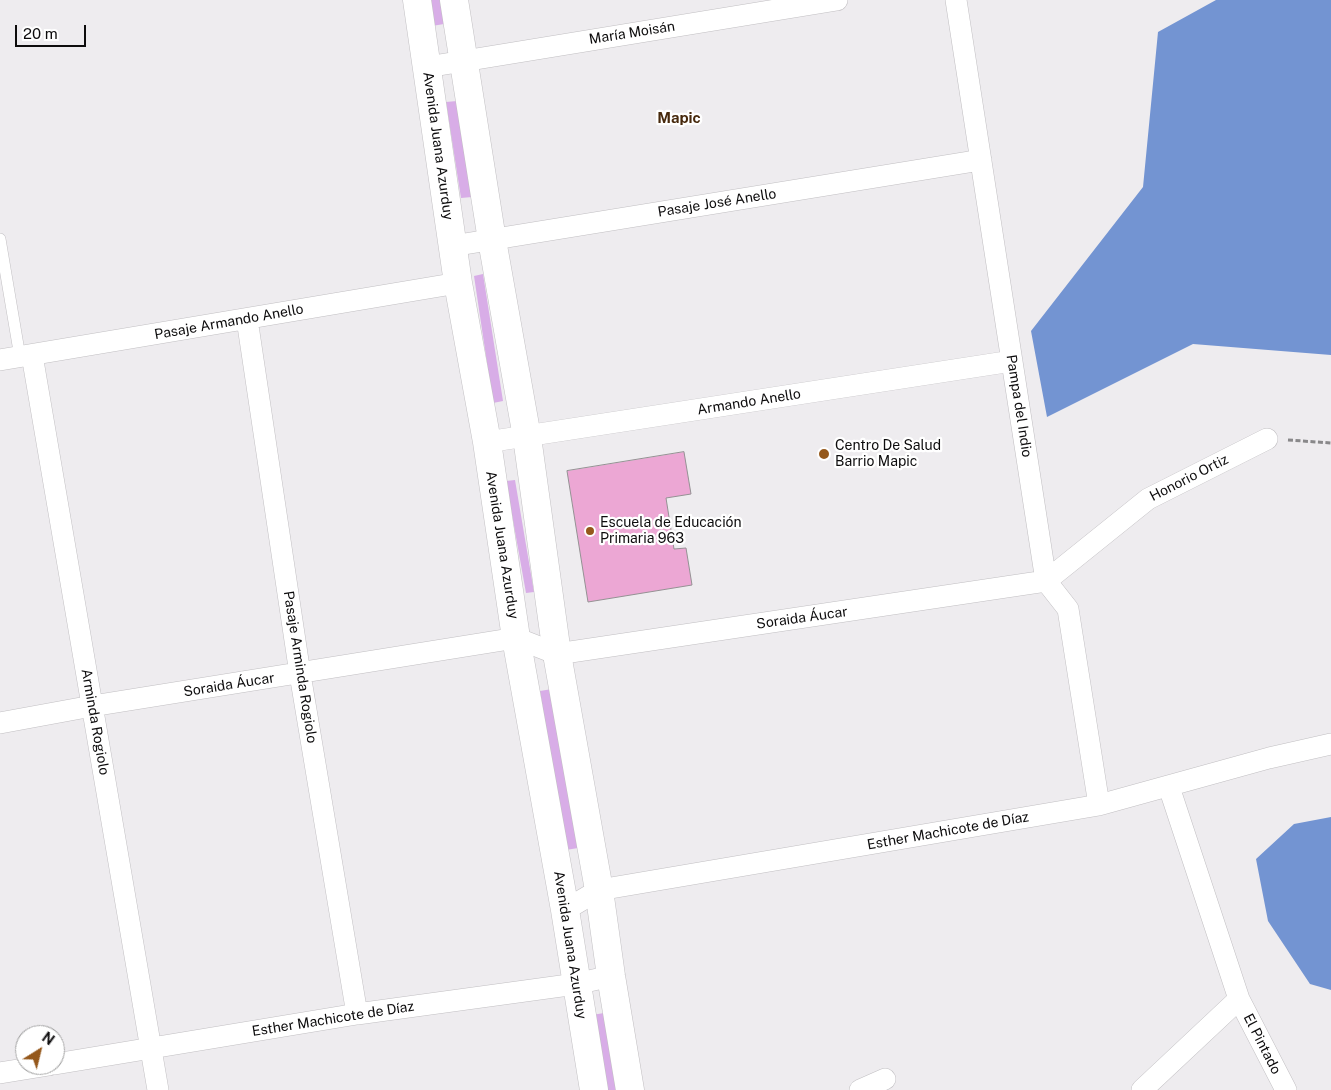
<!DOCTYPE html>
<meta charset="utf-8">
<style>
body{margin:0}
#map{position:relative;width:1331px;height:1090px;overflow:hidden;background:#eeecef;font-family:"Public Sans",sans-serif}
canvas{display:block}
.north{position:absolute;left:15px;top:1025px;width:50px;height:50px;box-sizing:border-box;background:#fff;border:1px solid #9e9e9e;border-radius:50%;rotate:36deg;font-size:14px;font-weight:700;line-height:20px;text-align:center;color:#0d0c0d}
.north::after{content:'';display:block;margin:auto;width:18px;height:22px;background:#95581b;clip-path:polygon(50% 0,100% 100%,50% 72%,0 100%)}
.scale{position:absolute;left:15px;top:25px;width:71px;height:22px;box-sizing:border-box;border:2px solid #0d0c0d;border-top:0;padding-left:6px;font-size:15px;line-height:18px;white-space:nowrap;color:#0d0c0d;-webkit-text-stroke:4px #fff;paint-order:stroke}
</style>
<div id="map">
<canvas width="1331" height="1090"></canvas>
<div class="north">N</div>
<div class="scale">20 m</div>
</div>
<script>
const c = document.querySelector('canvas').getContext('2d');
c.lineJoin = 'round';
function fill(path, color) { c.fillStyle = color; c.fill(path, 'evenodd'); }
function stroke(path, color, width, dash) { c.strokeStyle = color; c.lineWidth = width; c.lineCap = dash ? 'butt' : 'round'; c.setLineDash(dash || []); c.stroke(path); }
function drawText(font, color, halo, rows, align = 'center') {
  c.font = font + ' "Public Sans",sans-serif'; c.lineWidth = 4.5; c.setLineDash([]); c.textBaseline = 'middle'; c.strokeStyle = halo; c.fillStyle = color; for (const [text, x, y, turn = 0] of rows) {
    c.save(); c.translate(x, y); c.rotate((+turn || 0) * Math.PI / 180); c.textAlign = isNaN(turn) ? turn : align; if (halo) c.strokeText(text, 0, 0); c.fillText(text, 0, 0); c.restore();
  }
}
const green = new Path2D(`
 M428,0h13l3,24 -12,2z
 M457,101l15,96 -11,1 -15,-96z
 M483,274l20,127 -10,2 -19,-127z
 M515,480l19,112 -8,1 -20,-112z
 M552,689l26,159 -12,2 -26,-159z
 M604,1013l13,77h-13l-12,-75z`);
const water = new Path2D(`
 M1216,0h115v355l-138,-11 -146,73 -16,-86 112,-144 15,-155z
 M1331,817v173l-21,-6 -42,-63 -12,-62 38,-35z`);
const building = new Path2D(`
 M684,452l7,42 -25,4 8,51 12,-1 6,37 -104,17 -21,-131z`);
const path = new Path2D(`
 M1288,440l43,3`);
const lane = new Path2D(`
 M0,239l20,118`);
const street = new Path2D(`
 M956,0l90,581 22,28 31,196
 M427,67l410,-67
 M452,246l529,-86
 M247,319l53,355 57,340
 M32,355l126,735
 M0,360l458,-77
 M487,442l525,-81
 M1046,581l102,-82 119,-60
 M0,723l92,-17 424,-68 41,16 489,-73
 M1169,787l70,212 47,91
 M565,910l34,-20 500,-85 170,-47 62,-14
 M55,1064l302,-50 219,-30 35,-8
 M0,1073l49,-8
 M860,1090l25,-11
 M1142,1090l97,-91`);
const secondary = new Path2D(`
 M417,0l41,283 29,159 29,196 49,272 29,180
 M454,0l38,240 35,197 30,217 42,236 12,86 19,114`);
const markers = [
 [824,454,6,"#95581b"],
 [590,531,5,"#95581b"]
];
const streetNames = [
 ["María Moisán",632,33,-9],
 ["Avenida Juana Azurduy",438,146,82],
 ["Pasaje José Anello",717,203,-9],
 ["Pasaje Armando Anello",229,322,-10],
 ["Armando Anello",749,402,-9],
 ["Pampa del Indio",1019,406,81],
 ["Honorio Ortiz",1189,478,-27],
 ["Avenida Juana Azurduy",502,545,81],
 ["Soraida Áucar",802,618,-8],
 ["Pasaje Arminda Rogiolo",300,667,81],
 ["Soraida Áucar",229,685,-9],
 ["Arminda Rogiolo",95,722,80],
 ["Esther Machicote de Díaz",948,831,-10],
 ["Avenida Juana Azurduy",570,945,81],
 ["Esther Machicote de Díaz",333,1019,-9],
 ["El Pintado",1262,1044,63]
];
const poiNames = [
 ["Centro De Salud",835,446],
 ["Barrio Mapic",835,462],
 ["Escuela de Educación",600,523],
 ["Primaria 963",600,539]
];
const neighbourhoodNames = [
 ["Mapic",679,118]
];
fill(green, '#d8ade7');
fill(water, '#7394d2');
fill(building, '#eca7d4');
stroke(building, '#949193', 1);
stroke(lane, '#c1bfc2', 12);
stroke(street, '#c1bfc2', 22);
stroke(secondary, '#c1bfc2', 29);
stroke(path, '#89888a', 3, [5, 2.5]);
stroke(lane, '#fff', 11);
stroke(street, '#fff', 21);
stroke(secondary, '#fff', 28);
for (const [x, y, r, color] of markers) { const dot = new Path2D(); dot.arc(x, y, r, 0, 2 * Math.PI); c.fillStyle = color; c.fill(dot); stroke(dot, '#fff', 2); }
drawText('14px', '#0d0c0d', '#fff', streetNames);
drawText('14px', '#0d0c0d', '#fff', poiNames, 'left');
drawText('bold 15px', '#47290d', '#fff', neighbourhoodNames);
</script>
